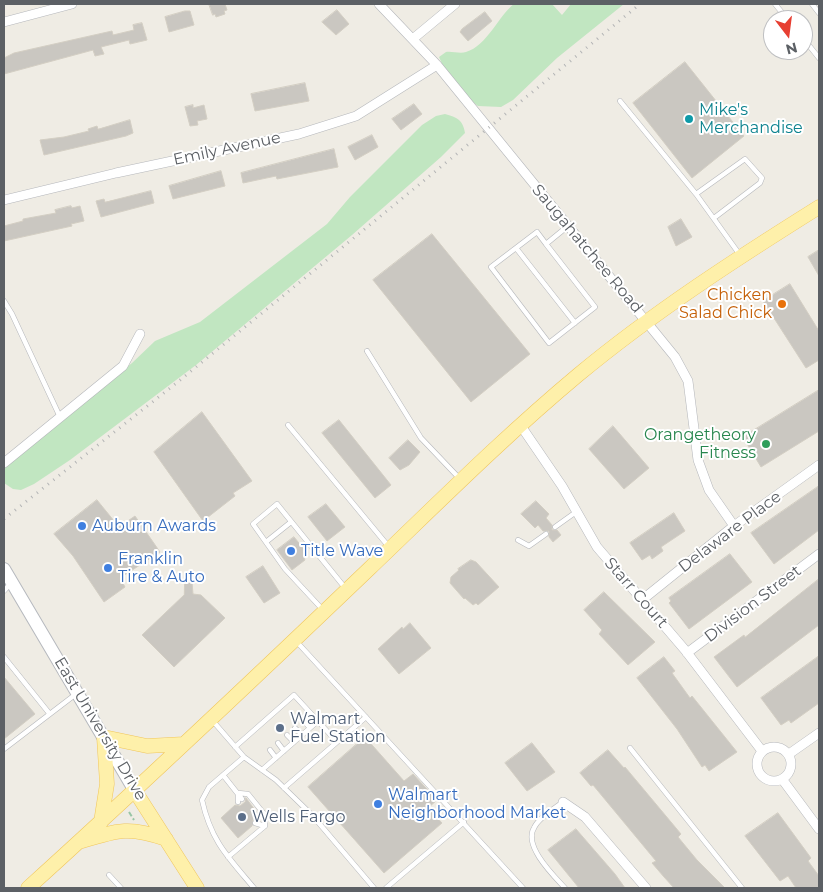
<!DOCTYPE html>
<style>
body{margin:0}
#map{position:relative;width:823px;height:892px;overflow:hidden;background:#efece4;font-family:Montserrat,sans-serif}
canvas{display:block}
.frame{position:absolute;inset:0;border:5px solid #5c6065;pointer-events:none}
.north{position:absolute;left:763px;top:10px;width:50px;height:50px;box-sizing:border-box;background:#fff;border:1px solid #bebfc1;border-radius:50%;rotate:165deg;font-size:14px;font-weight:700;line-height:20px;text-align:center;color:#5c6065}
.north::after{content:'';display:block;margin:auto;width:18px;height:22px;background:#e73f32;clip-path:polygon(50% 0,100% 100%,50% 72%,0 100%)}
</style>
<div id="map">
<canvas width="823" height="892"></canvas>
<div class="frame"></div>
<div class="north">N</div>
</div>
<script>
const c = document.querySelector('canvas').getContext('2d');
c.lineJoin = 'round';
function fill(path, color) { c.fillStyle = color; c.fill(path, 'evenodd'); }
function stroke(path, color, width, dash) { c.strokeStyle = color; c.lineWidth = width; c.lineCap = dash ? 'butt' : 'round'; c.setLineDash(dash || []); c.stroke(path); }
function drawText(font, color, halo, rows, align = 'center') {
  c.font = font + ' Montserrat,sans-serif'; c.lineWidth = 4; c.setLineDash([]); c.textBaseline = 'middle'; c.strokeStyle = halo; c.fillStyle = color; for (const [text, x, y, turn = 0] of rows) {
    c.save(); c.translate(x, y); c.rotate((+turn || 0) * Math.PI / 180); c.textAlign = isNaN(turn) ? turn : align; if (halo) c.strokeText(text, 0, 0); c.fillText(text, 0, 0); c.restore();
  }
}
const green = new Path2D(`
 M514,4h38l10,11 9,-11h53l-67,54 -44,42 -12,7 -23,-1 -9,-7 -25,-31 -5,-11 7,-5c6,-1 14,2 20,0 21,-6 33,-37 48,-48z
 M445,114c12,3 18,6 20,19l-24,24 -89,78 -156,130 -126,95 -36,24 -13,6 -8,-1 -9,-6v-15l128,-105 23,-22 45,-19 127,-98 23,-27 72,-72 14,-9z`);
const building = new Path2D(`
 M209,4h16l2,6 -3,1 1,3 -9,3 -1,-3 -2,1z
 M337,10l12,14 -13,11 -14,-13z
 M185,11h5l4,14 -25,7 -4,-15z
 M485,12l7,9 -24,20 -8,-9 2,-3z
 M142,23l5,17 -17,4 -1,-4 -28,7 3,7 -9,2 -2,-6 -89,24v-16l10,-5 98,-22 1,4 21,-5 -1,-5z
 M685,62l59,74 -52,42 -59,-75z
 M305,83l4,18 -54,10 -4,-17z
 M414,104l8,10 -21,16 -9,-11z
 M193,105v3l11,-3 3,14 -10,2 1,4 -8,1 -5,-19z
 M130,120l3,13 -7,3 -82,19 -4,-15 24,-3 25,-6 -1,-2 9,-3 1,3z
 M372,135l6,12 -23,13 -7,-13z
 M334,149l4,18 -61,12 -1,-3 -33,7 -2,-10z
 M221,171l4,15 -52,13 -4,-13z
 M151,191l3,12 -53,14 -5,-16 8,-2 1,3z
 M71,206l1,2 8,-2 4,15 -13,3 1,2 -68,15v-15l19,-5v-2l33,-6 -1,-3z
 M681,219l11,18 -16,9 -8,-19z
 M432,234l98,120 -59,48 -98,-122z
 M819,250v26l-11,-19z
 M790,284l29,47v29l-13,8 -43,-67z
 M819,390v41l-58,36 -18,-30z
 M202,412l50,69 -19,12 2,3 -32,25 -49,-69z
 M339,420l52,65 -16,13 -53,-65z
 M613,426l36,42 -25,21 -35,-40z
 M408,440l12,12 -11,13 -9,5 -11,-12z
 M819,486v44l-45,34 -23,-31z
 M97,500l22,27 16,-11 25,36 -40,26 5,9 -21,15 -31,-46 -19,-22z
 M536,501l13,13 -3,4 6,7v5h5l4,5 -8,7 -4,-5v-6h-6l-5,-6 -3,3 -14,-14z
 M326,504l19,23 -18,14 -19,-24z
 M674,513l11,18 -24,16 2,4 -11,8 -2,-4 -8,5 -12,-17z
 M294,537l14,17 -4,4 1,2 -13,10 -15,-20z
 M730,554l22,28 -63,47 -20,-26 2,-2 -2,-3z
 M471,560l5,2 23,25 -21,18 -2,-2 -3,2 -8,-7 -1,1 -14,-16 1,-6 8,-7 -1,-1z
 M263,566l17,27 -16,10 -18,-26z
 M819,579v46l-82,62 -23,-30 30,-22 1,2z
 M185,582h7l1,12 8,1 24,23 -51,49 -32,-32 42,-40z
 M604,592l51,50 -27,23 -29,-31 3,-4 -18,-20z
 M410,623l21,25 -32,26 -21,-25 24,-22 1,2z
 M819,656v47l-28,20 -2,-3 -8,5 -20,-27z
 M664,657l11,14 -3,2 18,25 2,-2 45,56 -28,19 -4,-6 -3,2 -25,-38 -40,-51z
 M4,677l31,37 -31,25z
 M365,737l39,44 9,-7 24,26 -9,8 14,15 -58,50 -76,-86z
 M532,743l23,29 -28,19 -22,-28z
 M608,750l16,18 1,-1 56,67 -3,3 19,23 28,28h-51l-10,-11 -12,-14 4,-2 -63,-76 -2,1 -11,-13z
 M246,798l15,20 -8,2 -1,6 -14,12 -17,-20 14,-13 5,1 5,-4z
 M778,813l33,45 -3,3 11,15v12h-23l-8,-12 -8,5 -35,-45z
 M576,829l39,45 10,14h-46l-31,-38z`);
const path = new Path2D(`
 M129,812l5,8`);
const lane = new Path2D(`
 M775,4l13,16
 M812,4l7,9
 M803,38l16,20
 M620,101l76,93 44,61
 M696,194l49,-35 17,19 -2,5 -46,35
 M546,244l-9,-12 -46,35 58,76 46,-36 -49,-63 22,-18
 M516,248l59,75
 M4,301l8,13 48,103
 M367,351l54,87 39,41
 M288,425l101,122
 M555,527l21,-15
 M518,540l11,6 17,-12
 M266,542l25,-20
 M4,591l7,-8
 M323,610l-38,-41 -32,-45 24,-20 69,85
 M296,641l227,247
 M4,657l45,56
 M212,720l32,37 32,23 36,35 62,73
 M304,721l6,7
 M295,728l7,7
 M287,735l7,7
 M278,743l6,8
 M235,747l59,-52 43,47
 M630,748l112,140
 M4,749l72,-55
 M270,750l6,8
 M244,757l-35,30 -7,13c9,41 26,57 52,88
 M262,770l56,-49
 M223,775l19,24
 M284,788l82,-71
 M563,802c-9,7 -24,15 -29,26 -11,18 20,48 31,60
 M255,823l10,3
 M228,857l37,-31v-11l-17,-21 -10,-1v9
 M109,875l12,13
 M386,888l78,-66`);
const street = new Path2D(`
 M379,4l58,61 238,292 13,24 10,79 11,30 25,36
 M4,22l68,-18
 M414,38l41,-34
 M4,200l112,-27 183,-39 57,-18 81,-51
 M521,426l41,60 35,61 88,103 77,101
 M4,463l119,-97 17,-32
 M642,600l92,-74 85,-61
 M687,653l132,-99
 M757 764a17 17 0 1 1 34 0a17 17 0 1 1-34 0Z
 M789,754l30,-21
 M782,779l37,50
 M563,802l22,15 61,71`);
const secondary = new Path2D(`
 M4,569l131,222`);
const primary = new Path2D(`
 M135,791l62,97
 M101,822l6,-38 -3,-47 43,9 37,-2
 M82,841c36,-11 48,-15 84,-2
 M28,888c116,-105 229,-212 342,-320 68,-65 135,-132 208,-193 76,-63 158,-116 241,-168`);
const rail = new Path2D(`
 M4,519l170,-134 466,-381`);
const markers = [
 [689,119,5,"#0f9aa8"],
 [782,304,5,"#e8710a"],
 [766,444,5,"#2e9e5b"],
 [82,526,5,"#3f7fe0"],
 [291,551,5,"#3f7fe0"],
 [108,568,5,"#3f7fe0"],
 [280,728,5,"#5c6f8a"],
 [378,804,5,"#3f7fe0"],
 [242,817,5,"#5c6f8a"]
];
const cultureNames = [
 ["Mike's",699,110],
 ["Merchandise",699,128]
];
const streetNames = [
 ["Emily Avenue",227,149,-12],
 ["Saugahatchee Road",587,249,50],
 ["Delaware Place",730,532,-37],
 ["Starr Court",636,593,49],
 ["Division Street",753,604,-37],
 ["East University Drive",100,729,59]
];
const foodNames = [
 ["Chicken",772,295],
 ["Salad Chick",772,313]
];
const leisureNames = [
 ["Orangetheory",756,435],
 ["Fitness",756,453]
];
const shopNames = [
 ["Auburn Awards",92,526],
 ["Title Wave",301,551],
 ["Franklin",118,559],
 ["Tire & Auto",118,577],
 ["Walmart",388,795],
 ["Neighborhood Market",388,813]
];
const serviceNames = [
 ["Walmart",290,719],
 ["Fuel Station",290,737],
 ["Wells Fargo",252,817]
];
fill(green, '#c1e6c1');
fill(building, '#cac7c1');
stroke(building, '#d3cec3', 1);
stroke(lane, '#b5b7bb', 5.5);
stroke(street, '#b5b7bb', 10);
stroke(secondary, '#b6b9be', 14);
stroke(primary, '#f0c65c', 15);
stroke(path, '#98c5a5', 2, [5, 2.5]);
stroke(lane, '#fff', 4.5);
stroke(street, '#fff', 9);
stroke(secondary, '#fff', 12);
stroke(primary, '#fef0aa', 14);
stroke(rail, '#b3b4b5', 3, [1, 6]);
for (const [x, y, r, color] of markers) { const dot = new Path2D(); dot.arc(x, y, r, 0, 2 * Math.PI); c.fillStyle = color; c.fill(dot); stroke(dot, '#fff', 2); }
drawText('16px', '#0d838f', '#fff', cultureNames, 'left');
drawText('16px', '#5c6065', '#fff', streetNames);
drawText('16px', '#c56008', '#fff', foodNames, 'right');
drawText('16px', '#27864d', '#fff', leisureNames, 'right');
drawText('16px', '#366cbe', '#fff', shopNames, 'left');
drawText('16px', '#4e5e75', '#fff', serviceNames, 'left');
</script>
